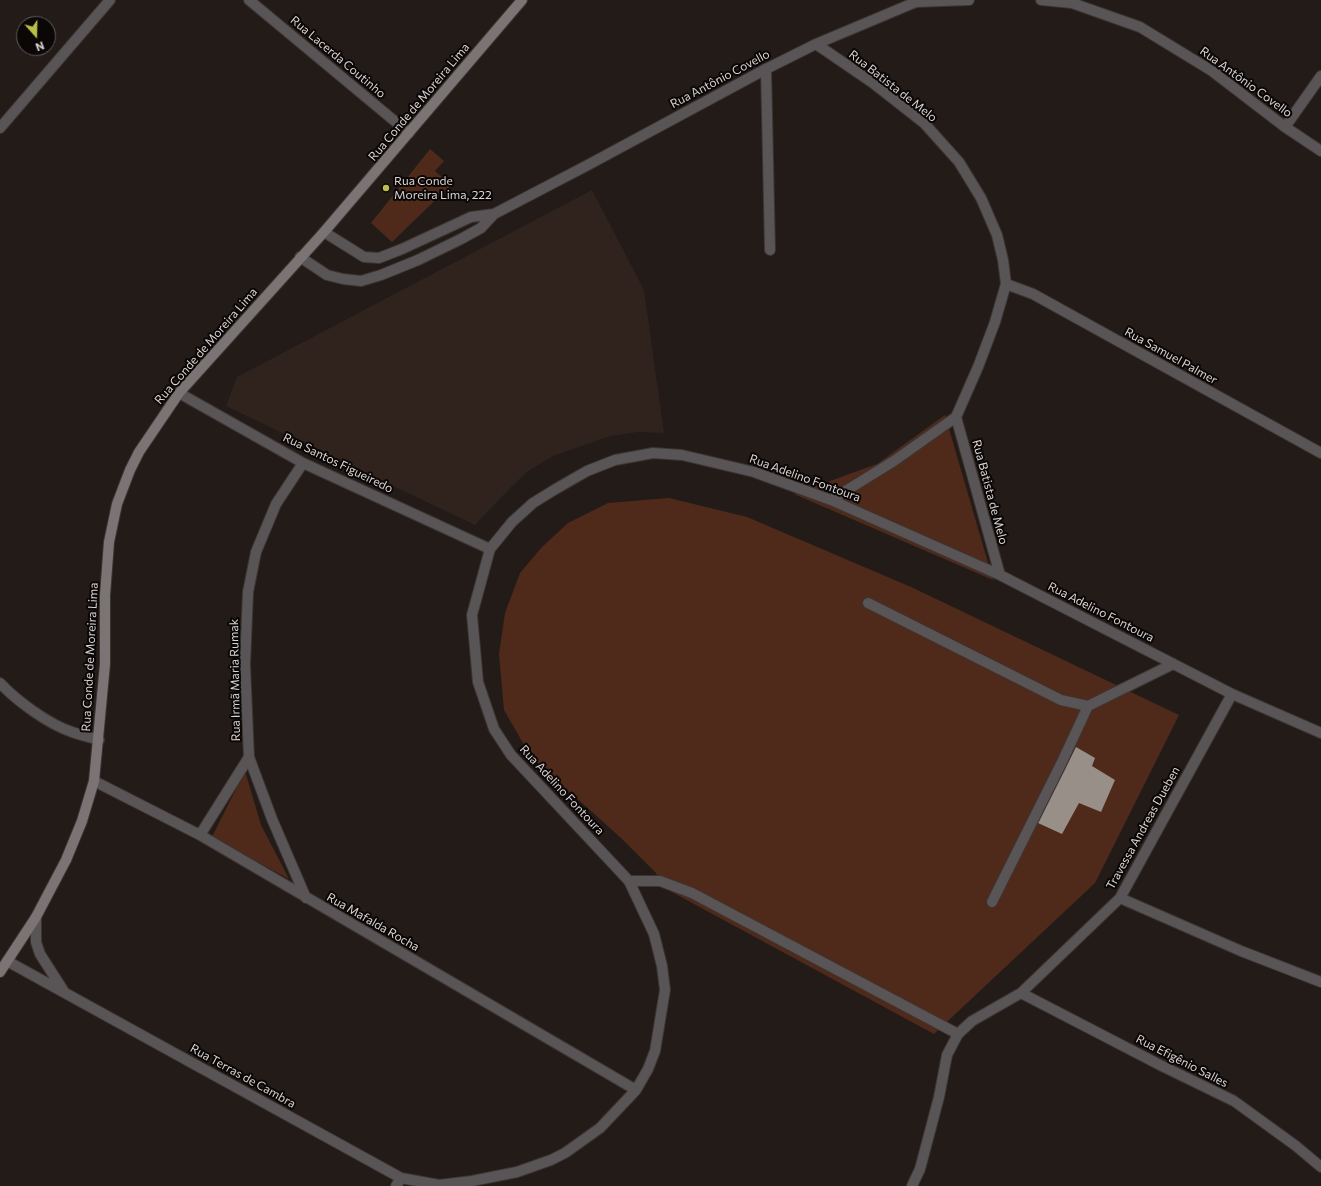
<!DOCTYPE html>
<meta charset="utf-8">
<style>
body{margin:0}
#map{position:relative;width:1321px;height:1186px;overflow:hidden;background:#231b18;font-family:Commissioner,sans-serif}
canvas{display:block}
.north{position:absolute;left:16px;top:16px;width:40px;height:40px;box-sizing:border-box;background:#0a0706;border:1px solid #5d5958;border-radius:50%;rotate:160deg;font-size:11px;font-weight:700;line-height:16px;text-align:center;color:#dad4d2}
.north::after{content:'';display:block;margin:auto;width:14px;height:18px;background:#bac045;clip-path:polygon(50% 0,100% 100%,50% 72%,0 100%)}
</style>
<div id="map">
<canvas width="1321" height="1186"></canvas>
<div class="north">N</div>
</div>
<script>
const c = document.querySelector('canvas').getContext('2d');
c.lineJoin = 'round';
function fill(path, color) { c.fillStyle = color; c.fill(path, 'evenodd'); }
function stroke(path, color, width, dash) { c.strokeStyle = color; c.lineWidth = width; c.lineCap = dash ? 'butt' : 'round'; c.setLineDash(dash || []); c.stroke(path); }
function drawText(font, color, halo, rows, align = 'center') {
  c.font = font + ' Commissioner,sans-serif'; c.lineWidth = 4; c.setLineDash([]); c.textBaseline = 'middle'; c.strokeStyle = halo; c.fillStyle = color; for (const [text, x, y, turn = 0] of rows) {
    c.save(); c.translate(x, y); c.rotate((+turn || 0) * Math.PI / 180); c.textAlign = isNaN(turn) ? turn : align; if (halo) c.strokeText(text, 0, 0); c.fillText(text, 0, 0); c.restore();
  }
}
const built = new Path2D(`
 M592,190l52,100 20,143 -26,-1 -28,4 -57,20 -25,15 -20,19 -33,35 -249,-119 11,-29z`);
const green = new Path2D(`
 M430,149l14,12 -9,10 16,14 -59,57 -21,-19z
 M945,415l48,165 -199,-86 83,-30z
 M669,498l78,19 164,70 268,128 -84,168 -161,151 -264,-143 -15,-19 -34,-34 -90,-81 -27,-47 -5,-56 6,-41 15,-40 22,-26 26,-24 40,-20z
 M245,771l16,54 28,54 -77,-42z`);
const building = new Path2D(`
 M1076,747l19,11 -3,8 23,14 -14,32 -22,-9 -17,31 -24,-11z`);
const lane = new Path2D(`
 M766,69l4,181
 M868,603l193,97 27,6 85,-42
 M629,881h31l32,12 266,141
 M992,902l69,-138 27,-58`);
const street = new Path2D(`
 M249,0l160,133
 M1041,0l31,3 68,24 72,44 73,56 36,24
 M816,44l57,39 51,40 35,39 22,36 16,37 6,25 3,24 -11,38 -17,45 -22,50 -62,44 -63,39
 M1285,127l36,-51
 M0,128l110,-128
 M324,232l40,25 15,1 23,-9 69,-32 23,-3 92,-48 180,-97 50,-25 100,-42 53,-2
 M300,257l27,18 16,4 18,2 20,-6 37,-15 43,-21 20,-11 13,-14
 M1006,284l27,10 288,159
 M179,393l124,70 187,86
 M956,417l44,158
 M303,463l-27,41 -20,48 -8,40 -3,73 4,92 23,62 34,79
 M0,683c17,18 48,41 72,49 8,3 18,5 27,8
 M94,781l106,54 436,255
 M200,835l49,-78
 M1120,898l121,53 80,31
 M36,917v25l4,12 23,36
 M7,961l394,217 -5,8
 M1021,993l139,72 74,36 62,45 25,21
 M401,1178l38,7 33,-4 45,-9 34,-12 14,-7 35,-25 36,-38 12,-21 7,-18 10,-61 -3,-24 -8,-32 -25,-53 -118,-126 -17,-26 -16,-47 -6,-67 18,-66 22,-27 21,-19 21,-13 33,-19 28,-11 38,-7 29,2 72,17 77,28 169,75 232,119 89,39
 M912,1186l8,-17 19,-72 8,-42 11,-21 14,-13 49,-28 99,-95 112,-204`);
const secondary = new Path2D(`
 M0,972l36,-55 30,-57 16,-39 12,-40 11,-117v-69l4,-53 8,-38 13,-34 9,-18 40,-59 145,-161 198,-232`);
const markers = [
 [386,188,4,"#bac045"]
];
const streetNames = [
 ["Rua Lacerda Coutinho",338,57,40],
 ["Rua Antônio Covello",720,79,-28],
 ["Rua Antônio Covello",1246,82,36],
 ["Rua Batista de Melo",893,86,38],
 ["Rua Conde de Moreira Lima",419,102,-50],
 ["Rua Conde de Moreira Lima",206,346,-49],
 ["Rua Samuel Palmer",1171,356,29],
 ["Rua Santos Figueiredo",338,463,26],
 ["Rua Adelino Fontoura",805,478,20],
 ["Rua Batista de Melo",990,492,75],
 ["Rua Adelino Fontoura",1101,612,27],
 ["Rua Conde de Moreira Lima",90,657,-87],
 ["Rua Irmã Maria Rumak",235,680,-91],
 ["Rua Adelino Fontoura",562,790,47],
 ["Travessa Andreas Dueben",1143,828,-61],
 ["Rua Mafalda Rocha",373,922,30],
 ["Rua Efigênio Salles",1182,1061,27],
 ["Rua Terras de Cambra",243,1076,29]
];
const poiNames = [
 ["Rua Conde",394,181],
 ["Moreira Lima, 222",394,195]
];
fill(built, '#30231e');
fill(green, '#4f2a1b');
fill(building, '#988f89');
stroke(lane, '#3d3532', 12);
stroke(street, '#3d3532', 12);
stroke(secondary, '#3d3532', 12);
stroke(lane, '#595455', 10);
stroke(street, '#595455', 10);
stroke(secondary, '#7b7475', 10);
for (const [x, y, r, color] of markers) { const dot = new Path2D(); dot.arc(x, y, r, 0, 2 * Math.PI); c.fillStyle = color; c.fill(dot); stroke(dot, '#0a0706', 1.5); }
drawText('12px', '#dad4d2', '#0a0706', streetNames);
drawText('12px', '#dad4d2', '#0a0706', poiNames, 'left');
</script>
